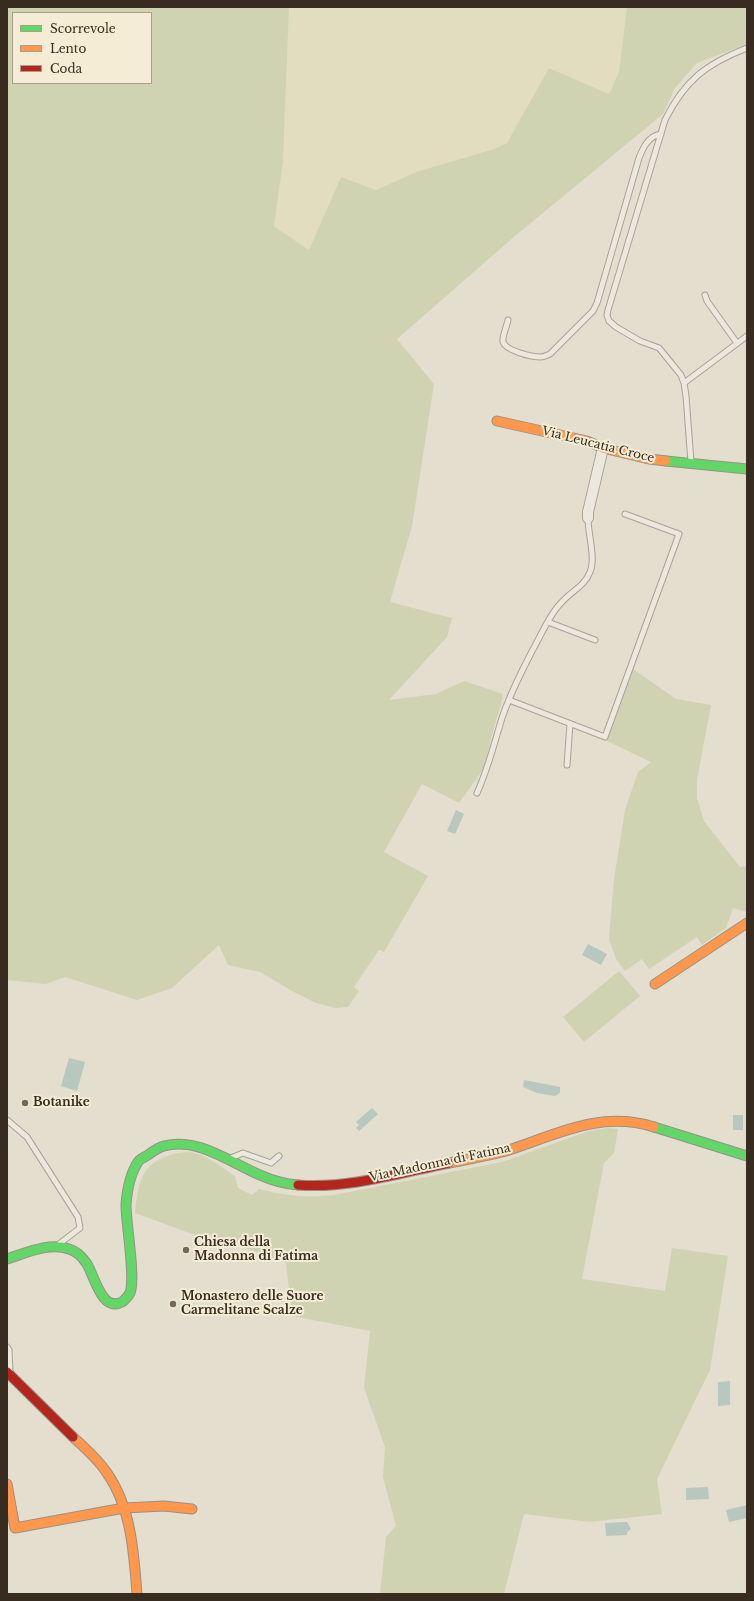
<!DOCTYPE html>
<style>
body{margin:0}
#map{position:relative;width:754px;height:1601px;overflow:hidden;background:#e3dece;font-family:"Libre Baskerville",serif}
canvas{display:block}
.frame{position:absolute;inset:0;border:8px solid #372c1f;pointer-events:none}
.legend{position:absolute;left:12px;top:12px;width:140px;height:72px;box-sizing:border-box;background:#f4ecd4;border:1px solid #a89f8c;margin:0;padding:5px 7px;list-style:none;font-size:12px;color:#372c1f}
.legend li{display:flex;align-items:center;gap:8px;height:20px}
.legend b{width:20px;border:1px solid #a89f8c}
</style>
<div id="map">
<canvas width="754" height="1601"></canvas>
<div class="frame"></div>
<ul class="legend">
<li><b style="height:5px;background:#63d668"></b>Scorrevole</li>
<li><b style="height:5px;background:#ff974d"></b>Lento</li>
<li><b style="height:5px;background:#b3261e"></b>Coda</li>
</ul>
</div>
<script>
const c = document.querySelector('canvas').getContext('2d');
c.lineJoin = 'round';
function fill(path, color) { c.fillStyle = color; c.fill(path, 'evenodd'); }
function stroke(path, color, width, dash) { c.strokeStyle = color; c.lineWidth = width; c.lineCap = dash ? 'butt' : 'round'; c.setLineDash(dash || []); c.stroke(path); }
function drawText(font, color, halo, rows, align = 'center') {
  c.font = font + ' "Libre Baskerville",serif'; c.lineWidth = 4; c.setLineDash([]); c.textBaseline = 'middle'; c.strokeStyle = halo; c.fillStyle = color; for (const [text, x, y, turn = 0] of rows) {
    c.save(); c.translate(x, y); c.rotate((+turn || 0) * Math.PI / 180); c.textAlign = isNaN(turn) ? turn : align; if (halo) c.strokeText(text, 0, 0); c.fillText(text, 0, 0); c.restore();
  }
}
const farmland = new Path2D(`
 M289,7h338l-8,65 -10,22 -60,-26 -41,75 -14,6 -78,23 -40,18 -35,-13 -31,73 -36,-24 9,-65z`);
const green = new Path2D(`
 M7,7h282l-6,154 -9,65 35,24 32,-73 35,13 40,-18 78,-23 13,-6 42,-75 60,26 10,-22 8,-65h120v37l-50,19 -22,25 -12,26 -148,122 -118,103 37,45 -22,142 -22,76 62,16 -5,19 -58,63 47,-6 28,-13 39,13 -2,11 -8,26 -9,37 -25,35 -37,-19 -38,68 44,24 -44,76 -5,-2 -25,37 5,4 -11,16 -13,1 -19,-5 -24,-12 -32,-19 -32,-7 -9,-20 -47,43 -35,12 -72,-23 -19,7 -39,-4zM13,13h138v70h-138z
 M633,669l43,30 35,6 -14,75v18l7,23 36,46 7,-1v46l-14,-4 -7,20 -24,17 -5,-8 -48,32 -7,-10 -17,12 -9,-12 -7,-20 5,-60 11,-69 13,-38 13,-10 -46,-22z
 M619,971l21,25 -56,46 -21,-25z
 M607,1128l11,1 -4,24 -10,10 -22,116 83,12 7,-43 56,8 -18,114 -53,109 5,35 -73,8 -65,-8 -20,80h-124l6,-57 10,-11 -13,-49 2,-30 -21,-59 6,-57 -78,-15 -6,-53 -81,-30 -2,5 -68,-25c3,-28 5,-49 35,-58 8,-3 20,-4 28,-1 14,5 25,14 37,22l3,12 14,7 7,-6c28,7 46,9 75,6l168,-33 84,-30z`);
const water = new Path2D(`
 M456,810l8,4 -9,20 -8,-3z
 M588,944l19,10 -6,11 -19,-10z
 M69,1058l16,4 -8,29 -16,-5z
 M524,1080l36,7v6l-5,3 -18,-3 -14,-6z
 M372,1108l6,6 -19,17 -3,-3 3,-3 -3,-3z
 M733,1115h10v15h-10z
 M730,1381v24l-12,1v-24z
 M708,1487l1,12 -23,1v-12z
 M747,1505v13l-18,4 -3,-12z
 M627,1522l4,7 -4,3v3l-21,1 -1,-13z`);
const lane = new Path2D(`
 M705,295l2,6 30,42
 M508,320c-1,6 -6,16 -5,22 3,9 29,15 38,15 3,0 6,-2 9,-3l43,-43 4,-8 42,-145c4,-10 9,-22 22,-24
 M684,383l63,-47
 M691,462l-5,-66 -2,-13 -3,-8 -22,-27 -19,-7 -24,-14 -7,-6 -2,-6 1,-5 57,-190c20,-40 41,-56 82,-72
 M548,622l47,18
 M509,700l96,37 74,-203 -54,-20
 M567,765l3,-41
 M477,793c11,-24 17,-49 25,-75 10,-30 30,-67 45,-95 4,-7 9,-15 14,-20 9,-11 24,-17 29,-31 6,-14 -2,-37 -2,-54
 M7,1120l20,17 51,80 2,11 -21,16
 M231,1158l12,-5 28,10 8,-7
 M7,1347l2,3 1,22`);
const street = new Path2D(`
 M588,518v-6l15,-64`);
const fast = new Path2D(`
 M666,461l81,8
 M654,1127l93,29
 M7,1259c19,-6 42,-17 62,-10 7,2 14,9 18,15 7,11 15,49 35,38 2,-1 7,-7 8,-9 6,-15 -4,-68 -4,-88 1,-14 4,-31 12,-43 2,-3 7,-5 10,-7 5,-4 9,-7 16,-9 34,-9 65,16 96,29 11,5 25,9 38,10`);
const slow = new Path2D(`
 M497,421l90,20 16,7 46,11 17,2
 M655,984l92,-61
 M449,1163c19,-4 39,-7 57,-12 50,-16 93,-41 148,-24
 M73,1437c12,11 25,22 34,36 24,34 27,80 30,121
 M7,1484l8,44 109,-20 40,-2 28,3`);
const jam = new Path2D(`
 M298,1185c50,4 102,-12 151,-22
 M7,1372l66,65`);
const markers = [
 [25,1103,4,"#736a5c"],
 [186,1250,4,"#736a5c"],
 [173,1304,4,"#736a5c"]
];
const streetNames = [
 ["Via Leucatia Croce",598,445,14],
 ["Via Madonna di Fatima",440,1163,-12]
];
const poiNames = [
 ["Botanike",33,1103],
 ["Chiesa della",194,1243],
 ["Madonna di Fatima",194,1257],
 ["Monastero delle Suore",181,1297],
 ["Carmelitane Scalze",181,1311]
];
fill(farmland, '#e2ddbf');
fill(green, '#d0d3b1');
fill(water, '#b8c8bf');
stroke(lane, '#a8a397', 7);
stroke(street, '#a8a397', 12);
stroke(fast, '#989286', 11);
stroke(slow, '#989286', 11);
stroke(jam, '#989286', 11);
stroke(lane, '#ece8de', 5);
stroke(street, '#ece8de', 10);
stroke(fast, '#63d668', 9);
stroke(slow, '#ff974d', 9);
stroke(jam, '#b3261e', 9);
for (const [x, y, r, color] of markers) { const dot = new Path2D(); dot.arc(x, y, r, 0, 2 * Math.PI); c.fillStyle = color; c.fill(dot); stroke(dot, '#f4ecd4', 1.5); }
drawText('12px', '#372c1f', '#f4ecd4', streetNames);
drawText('bold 12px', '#372c1f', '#f4ecd4', poiNames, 'left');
</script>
